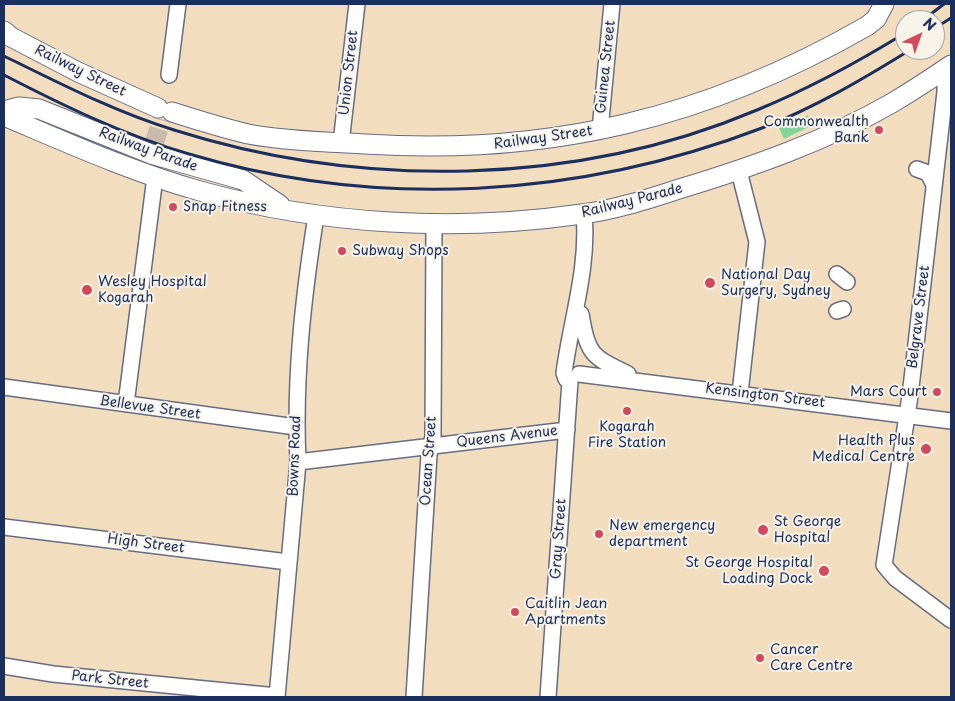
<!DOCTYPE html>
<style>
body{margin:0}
#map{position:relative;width:955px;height:701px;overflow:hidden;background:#f3ddbf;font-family:"Playpen Sans",sans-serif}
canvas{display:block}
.frame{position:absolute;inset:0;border:5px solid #1b2f5e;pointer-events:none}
.north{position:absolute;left:895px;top:10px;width:50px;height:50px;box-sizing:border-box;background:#f7f3e8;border:1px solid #9fa5b1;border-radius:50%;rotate:42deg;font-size:14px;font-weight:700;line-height:20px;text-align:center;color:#1b2f5e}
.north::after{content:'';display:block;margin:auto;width:18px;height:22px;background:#d1495b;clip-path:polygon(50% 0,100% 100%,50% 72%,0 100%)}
</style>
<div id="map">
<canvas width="955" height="701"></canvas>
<div class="frame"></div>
<div class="north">N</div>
</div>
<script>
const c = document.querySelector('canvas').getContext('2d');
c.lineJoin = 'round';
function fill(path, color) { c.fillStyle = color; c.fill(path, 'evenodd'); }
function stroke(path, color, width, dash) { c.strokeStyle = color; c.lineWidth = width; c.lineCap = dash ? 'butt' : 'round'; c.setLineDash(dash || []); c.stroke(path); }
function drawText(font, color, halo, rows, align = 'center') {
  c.font = font + ' "Playpen Sans",sans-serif'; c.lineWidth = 4; c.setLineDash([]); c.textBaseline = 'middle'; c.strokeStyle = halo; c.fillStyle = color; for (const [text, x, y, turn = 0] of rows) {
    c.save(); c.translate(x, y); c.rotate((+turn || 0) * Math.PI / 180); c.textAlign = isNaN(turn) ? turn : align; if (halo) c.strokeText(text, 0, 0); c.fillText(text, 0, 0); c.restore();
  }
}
const green = new Path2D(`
 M808,115l5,10 -29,14 -5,-11z`);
const majorTunnel = new Path2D(`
 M153,147l9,-28`);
const minor = new Path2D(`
 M945,69v23l-35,304 -26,169 11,13 56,42
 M169,75l9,-71
 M600,130l12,-126
 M341,143l16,-139
 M917,169l11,4 6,12
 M739,171l18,71 -17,151
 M837,274l10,8
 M837,311l6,-2
 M581,314c7,41 10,42 47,60
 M579,374l372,47
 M570,381l-4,-2 -2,-6c7,-53 25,-105 20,-159
 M4,387l292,40
 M126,404l29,-227
 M298,462l269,-32
 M4,527l284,35
 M4,666l49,8 224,22
 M277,697l21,-235c-4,-83 5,-164 18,-246
 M414,697l15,-242 4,-19 1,-213
 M548,697l22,-316`);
const major = new Path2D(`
 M4,31l7,6 67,35 80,36
 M4,111l15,-4 20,2 112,45 92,26 37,25
 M172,112c25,8 51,16 76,22 37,7 80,8 117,10 184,12 342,-26 502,-118l9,-7 8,-15
 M4,116c64,27 128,56 196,75 123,34 256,41 382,23 33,-4 66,-15 97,-25 73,-22 147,-48 213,-86 20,-12 40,-25 59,-38`);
const rail = new Path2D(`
 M923,20l21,-16
 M935,28l16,-10
 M4,56c55,27 111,56 170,74 187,59 401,57 583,-20 51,-21 101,-48 148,-77
 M4,75c60,31 120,60 185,79 189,56 390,44 573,-26 52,-20 101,-49 148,-78`);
const markers = [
 [879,130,5,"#d1495b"],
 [173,207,5,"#d1495b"],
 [342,251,5,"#d1495b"],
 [710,283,6,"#d1495b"],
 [87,290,6,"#d1495b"],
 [937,392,5,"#d1495b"],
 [627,411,5,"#d1495b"],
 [926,449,6,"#d1495b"],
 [763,530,6,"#d1495b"],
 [599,534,5,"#d1495b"],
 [824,571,6,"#d1495b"],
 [515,612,5,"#d1495b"],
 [760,658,5,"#d1495b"]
];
const streetNames = [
 ["Guinea Street",606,67,-84],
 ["Railway Street",80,71,26],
 ["Union Street",349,73,-84],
 ["Railway Street",543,138,-8],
 ["Railway Parade",148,150,20],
 ["Railway Parade",632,201,-14],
 ["Belgrave Street",919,317,-83],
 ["Kensington Street",765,396,7],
 ["Bellevue Street",150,408,8],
 ["Queens Avenue",507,437,-7],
 ["Bowns Road",295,456,-88],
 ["Ocean Street",429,461,-86],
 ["Gray Street",559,539,-86],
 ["High Street",146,544,7],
 ["Park Street",110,680,6]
];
const poiNames = [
 ["Commonwealth",869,122,"right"],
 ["Bank",869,138,"right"],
 ["Snap Fitness",183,207],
 ["Subway Shops",352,251],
 ["National Day",721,275],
 ["Surgery, Sydney",721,291],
 ["Wesley Hospital",98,282],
 ["Kogarah",98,298],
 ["Mars Court",927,392,"right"],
 ["Kogarah",627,427,"center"],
 ["Fire Station",627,443,"center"],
 ["Health Plus",915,441,"right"],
 ["Medical Centre",915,457,"right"],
 ["St George",774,522],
 ["Hospital",774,538],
 ["New emergency",609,526],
 ["department",609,542],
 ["St George Hospital",813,563,"right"],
 ["Loading Dock",813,579,"right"],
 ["Caitlin Jean",525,604],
 ["Apartments",525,620],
 ["Cancer",770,650],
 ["Care Centre",770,666]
];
fill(green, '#82d597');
stroke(majorTunnel, '#c8baac', 19, [19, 9]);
stroke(minor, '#676c80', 18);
stroke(major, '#676c80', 21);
stroke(minor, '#fff', 15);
stroke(major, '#fff', 19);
stroke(rail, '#1b2f5e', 3);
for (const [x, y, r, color] of markers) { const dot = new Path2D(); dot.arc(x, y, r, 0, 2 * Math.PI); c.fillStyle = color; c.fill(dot); stroke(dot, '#f7f3e8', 2); }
drawText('14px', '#1b2f5e', '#f7f3e8', streetNames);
drawText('14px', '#1b2f5e', '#f7f3e8', poiNames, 'left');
</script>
